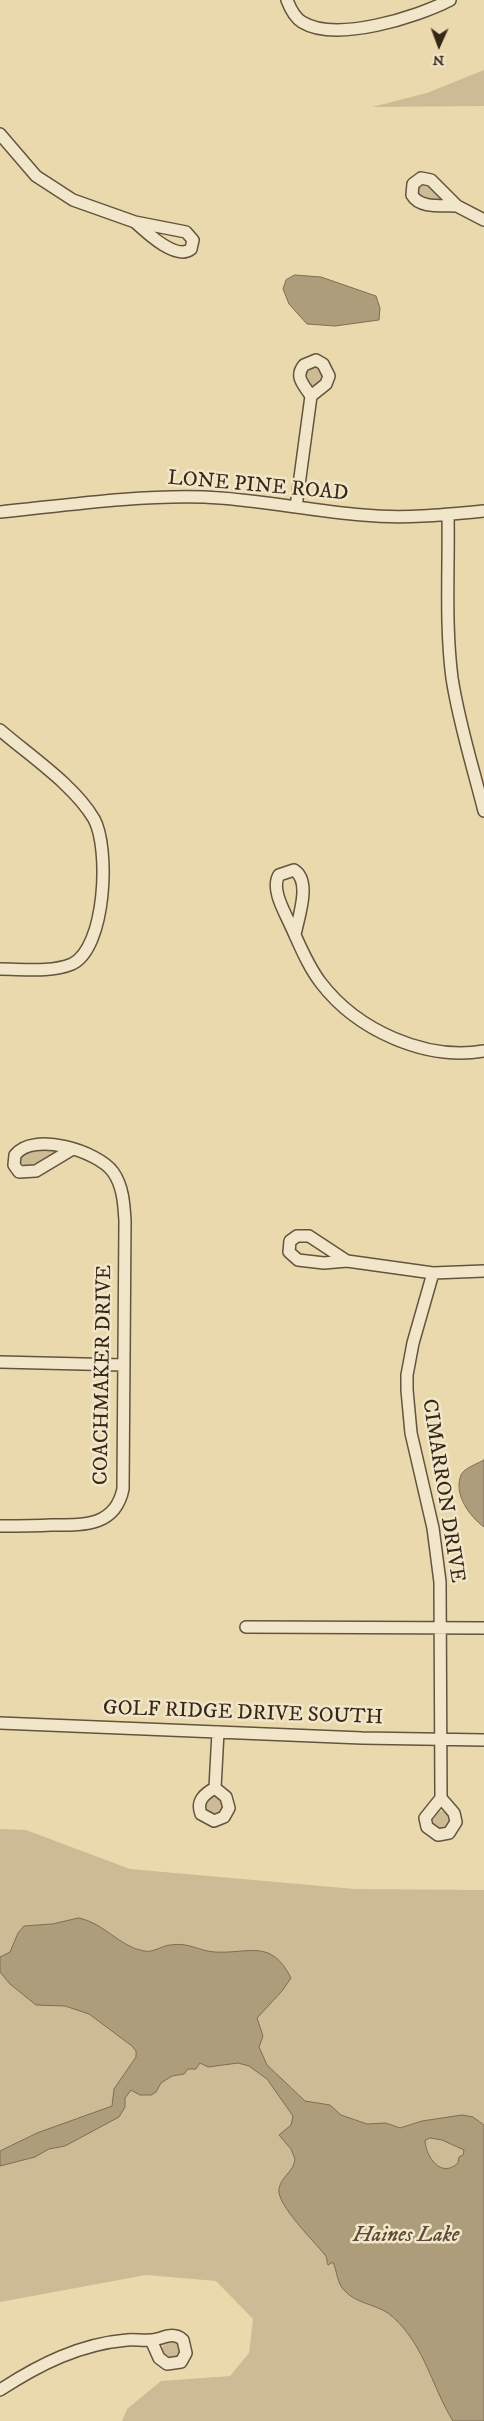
<!DOCTYPE html>
<style>
body{margin:0}
#map{position:relative;width:484px;height:2421px;overflow:hidden;background:#ebd9ae;font-family:"IM FELL DW Pica",serif}
canvas{display:block}
.north{position:absolute;left:414px;top:20px;width:50px;height:50px;-webkit-text-stroke:4px #f2e6ca;paint-order:stroke;rotate:182deg;font-size:14px;font-weight:700;line-height:20px;text-align:center;color:#362819}
.north::after{content:'';display:block;margin:auto;width:18px;height:22px;background:#362819;clip-path:polygon(50% 0,100% 100%,50% 72%,0 100%)}
</style>
<div id="map">
<canvas width="484" height="2421"></canvas>
<div class="north">N</div>
</div>
<script>
const c = document.querySelector('canvas').getContext('2d');
c.lineJoin = 'round';
function fill(path, color) { c.fillStyle = color; c.fill(path, 'evenodd'); }
function stroke(path, color, width, dash) { c.strokeStyle = color; c.lineWidth = width; c.lineCap = dash ? 'butt' : 'round'; c.setLineDash(dash || []); c.stroke(path); }
function drawText(font, color, halo, rows, align = 'center') {
  c.font = font + ' "IM FELL DW Pica",serif'; c.lineWidth = 5; c.setLineDash([]); c.textBaseline = 'middle'; c.strokeStyle = halo; c.fillStyle = color; for (const [text, x, y, turn = 0] of rows) {
    c.save(); c.translate(x, y); c.rotate((+turn || 0) * Math.PI / 180); c.textAlign = isNaN(turn) ? turn : align; if (halo) c.strokeText(text, 0, 0); c.fillText(text, 0, 0); c.restore();
  }
}
const green = new Path2D(`
 M484,70v36l-112,1 55,-14z
 M421,184h7l14,14 -1,2h-14l-8,-4 -2,-6z
 M318,364l7,13 -8,9 -8,-1 -6,-13 1,-3z
 M56,1149c-2,9 -26,22 -35,14l-1,-6 7,-7z
 M205 1806a9 9 0 1 1 18 0a9 9 0 1 1-18 0Z
 M432 1820a9 9 0 1 1 18 0a9 9 0 1 1-18 0Z
 M0,1829l26,1 104,39 225,20 129,1v531h-362l5,-12 34,-28 69,-5 19,-23 4,-34 -37,-38 -70,-6 -146,27z
 M162 2350a9 9 0 1 1 18 0a9 9 0 1 1-18 0Z`);
const water = new Path2D(`
 M295,275l26,2 55,19 4,12 -1,12 -44,6 -28,-2 -18,-20 -6,-15 3,-9z
 M484,1460v67c-14,-10 -31,-33 -23,-52 3,-7 16,-11 23,-15z
 M79,1918c25,5 41,29 65,33 9,2 17,-5 26,-6 20,-3 28,6 45,7 34,2 56,-14 76,26l-9,13 -25,27 6,18 -4,11 8,18 38,36 25,4 11,10 26,9 19,-1 14,5 22,-7 40,-6 11,2 11,8v296h-31c-17,-27 -25,-60 -44,-86 -5,-7 -13,-16 -21,-22 -14,-9 -33,-10 -44,-23 -7,-7 -7,-19 -11,-28l-5,3c-2,-4 0,-6 -3,-10 -11,-14 -49,-51 -46,-66 2,-13 15,-17 16,-30l-4,-10 -12,-14 12,-10 2,-9 -26,-37 -18,-13 -11,-3 -30,4 -8,-4 -4,6h-8l-4,5 -12,2 -11,7 -5,9 -5,3h-11l-9,-5 -6,8v9l-6,10 -54,29 -16,3 -14,8 -35,9v-15l37,-18 75,-27 2,-17 22,-32v-6l-4,-5 -43,-32 -24,-8 -29,-1 -26,-21 -10,-12v-15l10,-5 8,-19 6,-7 28,-2zM430,2138l12,2 22,10 -1,5 -4,2 -1,6c-17,16 -32,-6 -33,-22z`);
const minor = new Path2D(`
 M287,0c3,8 7,17 15,22 34,21 115,-5 148,-22
 M0,134l36,42 37,24 62,22 51,10 7,8 -2,9c-15,12 -45,-17 -56,-27
 M457,206c-14,-1 -37,3 -45,-11l1,-11 8,-6 10,2 26,26 27,14
 M296,507l15,-111c-7,-11 -17,-19 -7,-31l12,-5 7,4 6,12 -3,8 -15,12
 M0,512c68,-7 136,-17 204,-15 53,2 106,14 159,18 41,4 80,0 121,-4
 M448,515c1,54 -3,109 4,163 7,46 21,89 32,133
 M0,730c30,26 74,55 94,89 16,29 12,129 -22,145 -22,9 -49,5 -72,5
 M295,935c3,-17 17,-54 -1,-65l-15,5c-8,13 4,34 10,47 10,21 18,43 32,61 36,47 104,78 163,68
 M347,1261l-23,2 -26,-3 -9,-8 1,-11 7,-5h12l38,25 86,12 51,-2
 M433,1273l-20,70 -6,32v15l4,43 22,95 7,54 1,216 -16,20 2,9 11,8 11,-2 7,-11 -2,-9 -13,-15
 M0,1362l124,3
 M0,1526c17,0 34,0 51,-1 32,0 64,2 72,-36l2,-268c-1,-17 -2,-35 -12,-49 -15,-21 -80,-41 -98,-17l-1,10 5,7 17,-1 35,-21
 M246,1627l238,1
 M0,1723l362,15 122,2
 M215,1788l11,9 3,11 -5,9 -10,4 -13,-7c-5,-13 3,-20 14,-26l3,-56
 M0,2390c40,-26 80,-46 127,-50 8,-1 16,1 23,0 12,0 22,-10 33,0l3,13 -5,9 -14,2 -8,-6 -8,-18`);
const streetNames = [
 ["LONE PINE ROAD",258,487,5],
 ["COACHMAKER DRIVE",104,1375,-89],
 ["CIMARRON DRIVE",442,1491,81],
 ["GOLF RIDGE DRIVE SOUTH",243,1714,2]
];
const waterNames = [
 ["Haines Lake",406,2236]
];
fill(green, '#ccbb95');
fill(water, '#ad9d7b');
stroke(water, '#7d6e54', 1);
stroke(minor, '#63543e', 14);
stroke(minor, '#f2e6ca', 11);
drawText('21px', '#362819', '#f2e6ca', streetNames);
drawText('italic 22px', '#5a4b36', '#f2e6ca', waterNames);
</script>
